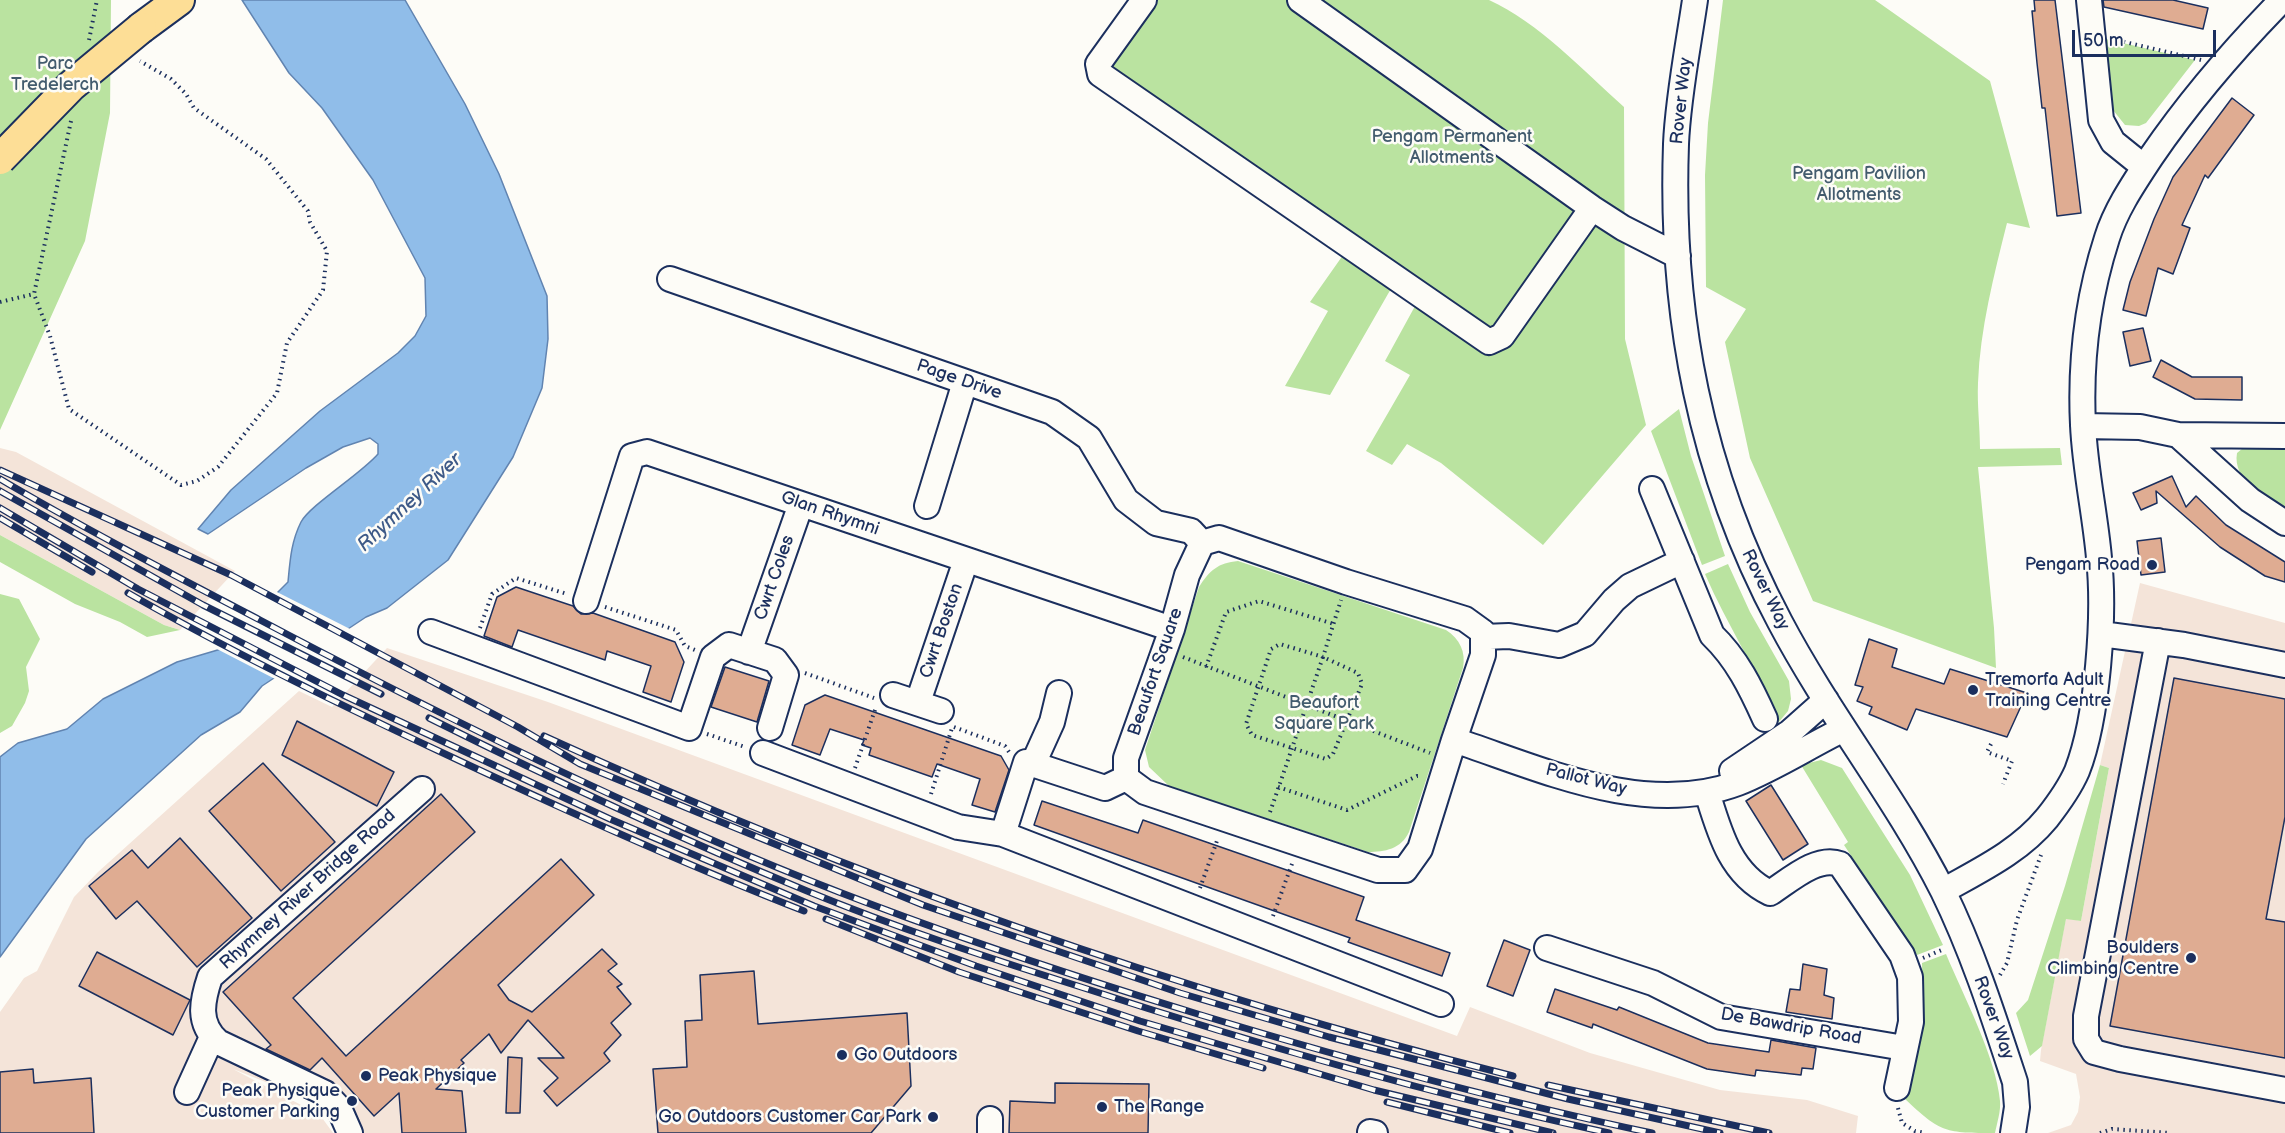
<!DOCTYPE html>
<style>
body{margin:0}
#map{position:relative;width:2285px;height:1133px;overflow:hidden;background:#fdfcf7;font-family:"Balsamiq Sans",sans-serif}
canvas{display:block}
.scale{position:absolute;left:2072px;top:30px;width:144px;height:27px;box-sizing:border-box;border:3px solid #1b2f5e;border-top:0;padding-left:8px;font-size:18px;line-height:21px;white-space:nowrap;color:#1b2f5e;-webkit-text-stroke:4px #fdfcf7;paint-order:stroke}
</style>
<div id="map">
<canvas width="2285" height="1133"></canvas>
<div class="scale">50 m</div>
</div>
<script>
const c = document.querySelector('canvas').getContext('2d');
c.lineJoin = 'round';
function fill(path, color) { c.fillStyle = color; c.fill(path, 'evenodd'); }
function stroke(path, color, width, dash) { c.strokeStyle = color; c.lineWidth = width; c.lineCap = dash ? 'butt' : 'round'; c.setLineDash(dash || []); c.stroke(path); }
function drawText(font, color, halo, rows, align = 'center') {
  c.font = font + ' "Balsamiq Sans",sans-serif'; c.lineWidth = 5; c.setLineDash([]); c.textBaseline = 'middle'; c.strokeStyle = halo; c.fillStyle = color; for (const [text, x, y, turn = 0] of rows) {
    c.save(); c.translate(x, y); c.rotate((+turn || 0) * Math.PI / 180); c.textAlign = isNaN(turn) ? turn : align; if (halo) c.strokeText(text, 0, 0); c.fillText(text, 0, 0); c.restore();
  }
}
const built = new Path2D(`
 M0,448l16,4 219,119 -55,59 -16,-5 -164,-90z
 M2140,583l145,40v510h-237l23,-8 7,-13 2,-15 -4,-23 -36,-13 1,-11 25,-132 15,3 28,-153 -9,-3z
 M387,648l161,54 909,334 13,-29 120,46 130,37 87,10 51,16 -2,17h-1516l-19,-29 -88,-35 87,46 13,18h-333v-121l24,-34 13,-7 37,-74 24,-25 201,-181 33,16z`);
const green = new Path2D(`
 M0,0h111l-1,113 -25,128 -85,189z
 M1134,0h355c49,22 95,71 135,107l1,232 21,86 -103,120 -102,-82 -34,-19 -15,21 -26,-14 44,-76 -25,-14 35,-64 -24,-17 -66,115 -45,-9 43,-75 -18,-9 38,-54 -255,-194z
 M1723,0h152l115,81 40,147 -23,-5c-13,52 -27,106 -29,160 -1,22 2,44 2,66l80,-1 2,17 -84,2 16,161 2,40 -183,-67 -63,-143 -25,-116 21,-33 -40,-22 -1,-112 3,-52z
 M2106,39l89,21 -49,63 -7,3 -14,-1 -12,-15z
 M1679,409l12,47 34,100 -23,9 -51,-134z
 M2248,444h37v70c-19,-13 -53,-34 -48,-61z
 M0,535l164,90 16,5 -33,7 -27,-15 -45,-18 -75,-42z
 M1238,561l208,69c14,9 20,22 17,38l-54,164c-8,17 -24,20 -41,20l-199,-66 -20,-19 -4,-17 54,-163c11,-17 19,-24 39,-26z
 M1728,564l22,48 39,69 2,18 -3,12 -10,12c-20,-52 -51,-98 -73,-149z
 M0,594l19,5 21,40 -14,28 3,24 -4,12 -13,23 -12,7z
 M1821,760l21,8 68,107 33,70 -26,10 -73,-110 4,-3 -47,-77z
 M2100,765l9,3 -28,153 -15,-2 -24,127 -12,10 -14,-43 12,-13 37,-114z
 M1946,954c17,41 50,103 54,147 1,10 -3,22 -5,32 -49,0 -54,0 -90,-34l18,-80 -1,-56z`);
const water = new Path2D(`
 M242,0h163l60,104 34,70 48,122 1,43 -6,49 -29,69 -65,103 -61,48 -21,9 -104,69 -22,26 -39,23 -115,104 -86,118v-200l18,-14 49,-14 36,-30 74,-37 44,-13 67,-67c2,-21 3,-40 13,-60 9,-17 60,-48 77,-68v-10l-8,-6 -27,9 -37,21 -98,66 -10,-5 33,-39 89,-79 78,-58 17,-17 11,-20 -1,-38 -52,-98 -51,-72 -33,-35z`);
const pier = new Path2D(`
 M275,591l77,39 -75,50 -62,-32 5,-1z`);
const building = new Path2D(`
 M2034,0h21l26,213 -24,3 -12,-108h-3l-5,-45 -5,-52h3z
 M2103,0h70l35,8 -5,21 -99,-22z
 M2232,98l22,17 -46,63 -3,-3 -23,50 8,3 -17,46 -15,-6 -12,48 -23,-6 7,-28 24,-63 19,-42z
 M2143,328l8,33 -21,5 -7,-34z
 M2161,360l31,17h50v23l-47,-1 -42,-22z
 M2172,476l14,31 10,-11 30,29 59,37v20l-20,-6 -45,-29 -64,-56 1,12 -16,7 -8,-17z
 M2161,538l4,34 -24,3 -4,-34z
 M516,587l57,19 8,8 12,-1 82,29 9,20 -13,40 -28,-10 8,-26 -44,-15 -2,9 -87,-30 -6,17 -28,-11 13,-39z
 M1869,639l28,10 -5,18 52,17 6,-15 77,24 -20,44 -91,-28 -9,21 -38,-16 3,-7 -15,-6 6,-14 -8,-2z
 M725,667l44,14 -12,41 -46,-15z
 M2174,678l111,21v118l-19,102 19,3v136l-175,-32z
 M825,695l176,61 8,14 -14,42 -23,-7 8,-26 -43,-15 -5,13 -63,-22 2,-7 -9,-3 2,-5 -34,-11 -10,26 -28,-10 13,-40z
 M297,721l97,51 -17,34 -95,-51z
 M263,763l72,79 -54,49 -72,-80z
 M1771,785l37,59 -25,16 -37,-59z
 M441,794l34,38 -182,166 53,58 215,-197 33,36 -96,90 11,15 23,12 70,-63 15,15 -9,7 14,13 -5,3 14,17 -20,19 10,12 -17,18 6,8 -53,45 -13,-15 14,-13 -20,-20h26l-36,-38 -27,33 -12,-19 -28,26 3,3 -28,26 26,2 4,42h-64l-3,-40 -25,23 -52,-58 -12,12 -44,-21 5,-4 -48,-53z
 M1042,801l96,32 5,-13 221,77 -8,23 94,33 -8,23 -94,-34 2,-4 -316,-113z
 M180,838l72,80 -55,49 -60,-66 -21,18 -27,-33 43,-36 16,18z
 M1504,940l26,10 -17,46 -26,-10z
 M97,952l93,48 -17,35 -94,-49z
 M1803,964l24,5 -3,26 10,3 -2,21 -46,-7 4,-23 10,1z
 M754,971l4,53 149,-11 4,73 -40,47h-213l-5,-64 34,-2 -2,-46 17,-1 -2,-45z
 M1555,989l62,21 2,-3 89,36 61,9 2,-12 45,8 -3,21 -11,-1 -1,7 -45,-5 -1,6 -48,-7 -114,-45 -1,4 -45,-16z
 M508,1057l14,1 -2,55h-14z
 M33,1069l1,14 57,-5 3,55h-94v-61z
 M1055,1083l94,1 -1,49h-139l1,-32 45,2z`);
const path = new Path2D(`
 M2112,39l89,21
 M89,40l8,-40
 M71,121l-37,173 16,42 19,73 112,76 16,-4 21,-14 59,-74 10,-50 36,-53 4,-39 -17,-29 -2,-11 -42,-52 -72,-51 -8,-14 -15,-15 -31,-18
 M0,302l34,-8
 M605,607l71,23 9,16 10,4
 M480,628l12,-34 24,-16 51,16
 M1183,657l247,96
 M1206,667l20,-55 33,-11 75,23
 M805,673l69,25
 M954,727l51,19 4,6
 M707,734l38,13
 M1991,744l-4,8 25,9 -9,23
 M855,768l21,-61
 M1278,787l69,23 70,-34h5
 M931,794l21,-66
 M1270,812c18,-51 35,-103 53,-155l35,16 4,11 -29,70 -7,5 -74,-24 -6,-11 25,-75 9,-5 43,13 18,-57
 M1200,888l18,-50
 M1273,916l20,-55
 M1923,958l21,-9
 M2000,975l7,-12 10,-43 24,-65
 M1898,1108l4,15 13,8 10,2
 M2100,1133l12,-4 58,4`);
const minor = new Path2D(`
 M1144,0l-46,64 2,10 389,268 13,-6 90,-128
 M1300,0l292,208 31,20 55,28
 M1695,0c-7,48 -17,97 -19,144 -6,170 24,328 104,478 49,93 116,176 163,269 30,61 51,127 72,191l2,25 -4,26
 M2089,0l12,120 12,22 31,25
 M670,279l382,133 37,26 37,62 30,23 35,8 11,12
 M2083,426l57,1 38,8 107,1
 M2178,435l72,65 35,23
 M1652,489l60,146c25,24 39,53 53,84
 M927,506l38,-124
 M586,601l46,-145 15,-4 525,177
 M431,632l258,96 24,-71 16,-12 46,15 11,15 -16,53
 M2101,634l83,11 101,20
 M1483,637l26,-1 50,9 26,-11 29,-34 16,-14 52,-25
 M2158,641l-72,375v23l8,13 26,7 165,31
 M749,652l52,-148
 M893,695l48,16
 M918,702l48,-142
 M1454,740l29,-85v-23l-18,-13 -119,-37 -127,-44 -17,5 -15,32 -15,54 -46,129v20l19,14 233,78h27l15,-21 34,-109c88,29 191,78 284,43 36,-14 71,-37 106,-54
 M763,753l195,74 45,7 438,170
 M1033,764l19,-42 7,-29
 M1732,771l58,-39 36,-32
 M1707,792c12,39 23,82 63,101 19,-12 47,-38 70,-29l62,91 8,22 1,45 -14,66
 M1003,834l23,-72 79,26 21,-10
 M1943,891c37,-21 76,-39 104,-73 11,-14 23,-31 30,-47 21,-54 28,-156 22,-213 -4,-45 -14,-88 -16,-133 -3,-62 5,-128 24,-187 9,-29 27,-55 44,-81 39,-57 83,-108 131,-157
 M1547,948l106,35 68,34 183,31
 M187,1092l25,-55
 M1370,1132l5,1
 M350,1133l-11,-25 -14,-15 -107,-51c-21,-19 -16,-41 -8,-65l212,-188
 M990,1133v-14`);
const major = new Path2D(`
 M141,28l38,-28`);
const rail = new Path2D(`
 M0,470l231,105 287,152 62,37 343,141 257,88 149,44 239,62 152,34
 M0,479c85,50 172,95 260,141 140,74 282,145 427,209 166,74 340,133 514,186 149,45 299,86 451,118
 M0,491l203,114 178,89
 M0,508l138,81 205,106 267,124 204,87 162,60 164,55 234,69 179,43
 M0,518l92,54
 M128,593c102,58 208,110 315,160 119,56 238,110 361,158
 M429,718c124,62 250,120 378,173 90,37 182,67 274,96 174,57 349,107 528,146
 M544,736c312,143 636,256 969,340
 M826,919l133,53 179,59 125,37
 M1548,1085l221,48
 M1387,1102l123,31`);
const majorBridge = new Path2D(`
 M0,159l71,-73 70,-58`);
const markers = [
 [2152,565,6,"#1b2f5e"],
 [1973,690,6,"#1b2f5e"],
 [2191,958,6,"#1b2f5e"],
 [842,1055,6,"#1b2f5e"],
 [366,1076,6,"#1b2f5e"],
 [352,1101,6,"#1b2f5e"],
 [1102,1107,6,"#1b2f5e"],
 [933,1117,6,"#1b2f5e"]
];
const parkNames = [
 ["Parc",55,64],
 ["Tredelerch",55,85],
 ["Pengam Permanent",1452,137],
 ["Allotments",1452,158],
 ["Pengam Pavilion",1859,174],
 ["Allotments",1859,195],
 ["Beaufort",1324,703],
 ["Square Park",1324,724]
];
const streetNames = [
 ["Rover Way",1682,101,-84],
 ["Page Drive",959,380,19],
 ["Glan Rhymni",830,514,19],
 ["Cwrt Coles",775,578,-71],
 ["Rover Way",1765,590,64],
 ["Cwrt Boston",942,631,-71],
 ["Beaufort Square",1156,672,-71],
 ["Pallot Way",1586,780,14],
 ["Rhymney River Bridge Road",308,890,-42],
 ["Rover Way",1993,1018,70],
 ["De Bawdrip Road",1791,1027,10]
];
const poiNames = [
 ["Pengam Road",2140,565],
 ["Tremorfa Adult",1985,680,"left"],
 ["Training Centre",1985,701,"left"],
 ["Boulders",2179,948],
 ["Climbing Centre",2179,969],
 ["Go Outdoors",854,1055,"left"],
 ["Peak Physique",378,1076,"left"],
 ["Peak Physique",340,1091],
 ["Customer Parking",340,1112],
 ["The Range",1114,1107,"left"],
 ["Go Outdoors Customer Car Park",921,1117]
];
const waterNames = [
 ["Rhymney River",410,503,-43]
];
fill(built, '#f4e4d9');
fill(green, '#bae3a0');
fill(water, '#90bde9');
stroke(water, '#6184b1', 1.5);
fill(pier, '#fdfcf7');
fill(building, '#dfac92');
stroke(building, '#1b2f5e', 1.5);
stroke(minor, '#1b2f5e', 28);
stroke(major, '#1b2f5e', 34);
stroke(path, '#1b2f5e', 4, [1.5, 4.5]);
stroke(minor, '#fdfcf7', 24);
stroke(major, '#fdde96', 30);
stroke(rail, '#1b2f5e', 7);
stroke(rail, '#fdfcf7', 4.5, [14]);
stroke(majorBridge, '#1b2f5e', 34, []);
stroke(majorBridge, '#fdde96', 30);
for (const [x, y, r, color] of markers) { const dot = new Path2D(); dot.arc(x, y, r, 0, 2 * Math.PI); c.fillStyle = color; c.fill(dot); stroke(dot, '#fdfcf7', 2); }
drawText('18px', '#435c6e', '#fdfcf7', parkNames);
drawText('18px', '#1b2f5e', '#fdfcf7', streetNames);
drawText('18px', '#1b2f5e', '#fdfcf7', poiNames, 'right');
drawText('italic 20px', '#3e5a88', '#fdfcf7', waterNames);
</script>
